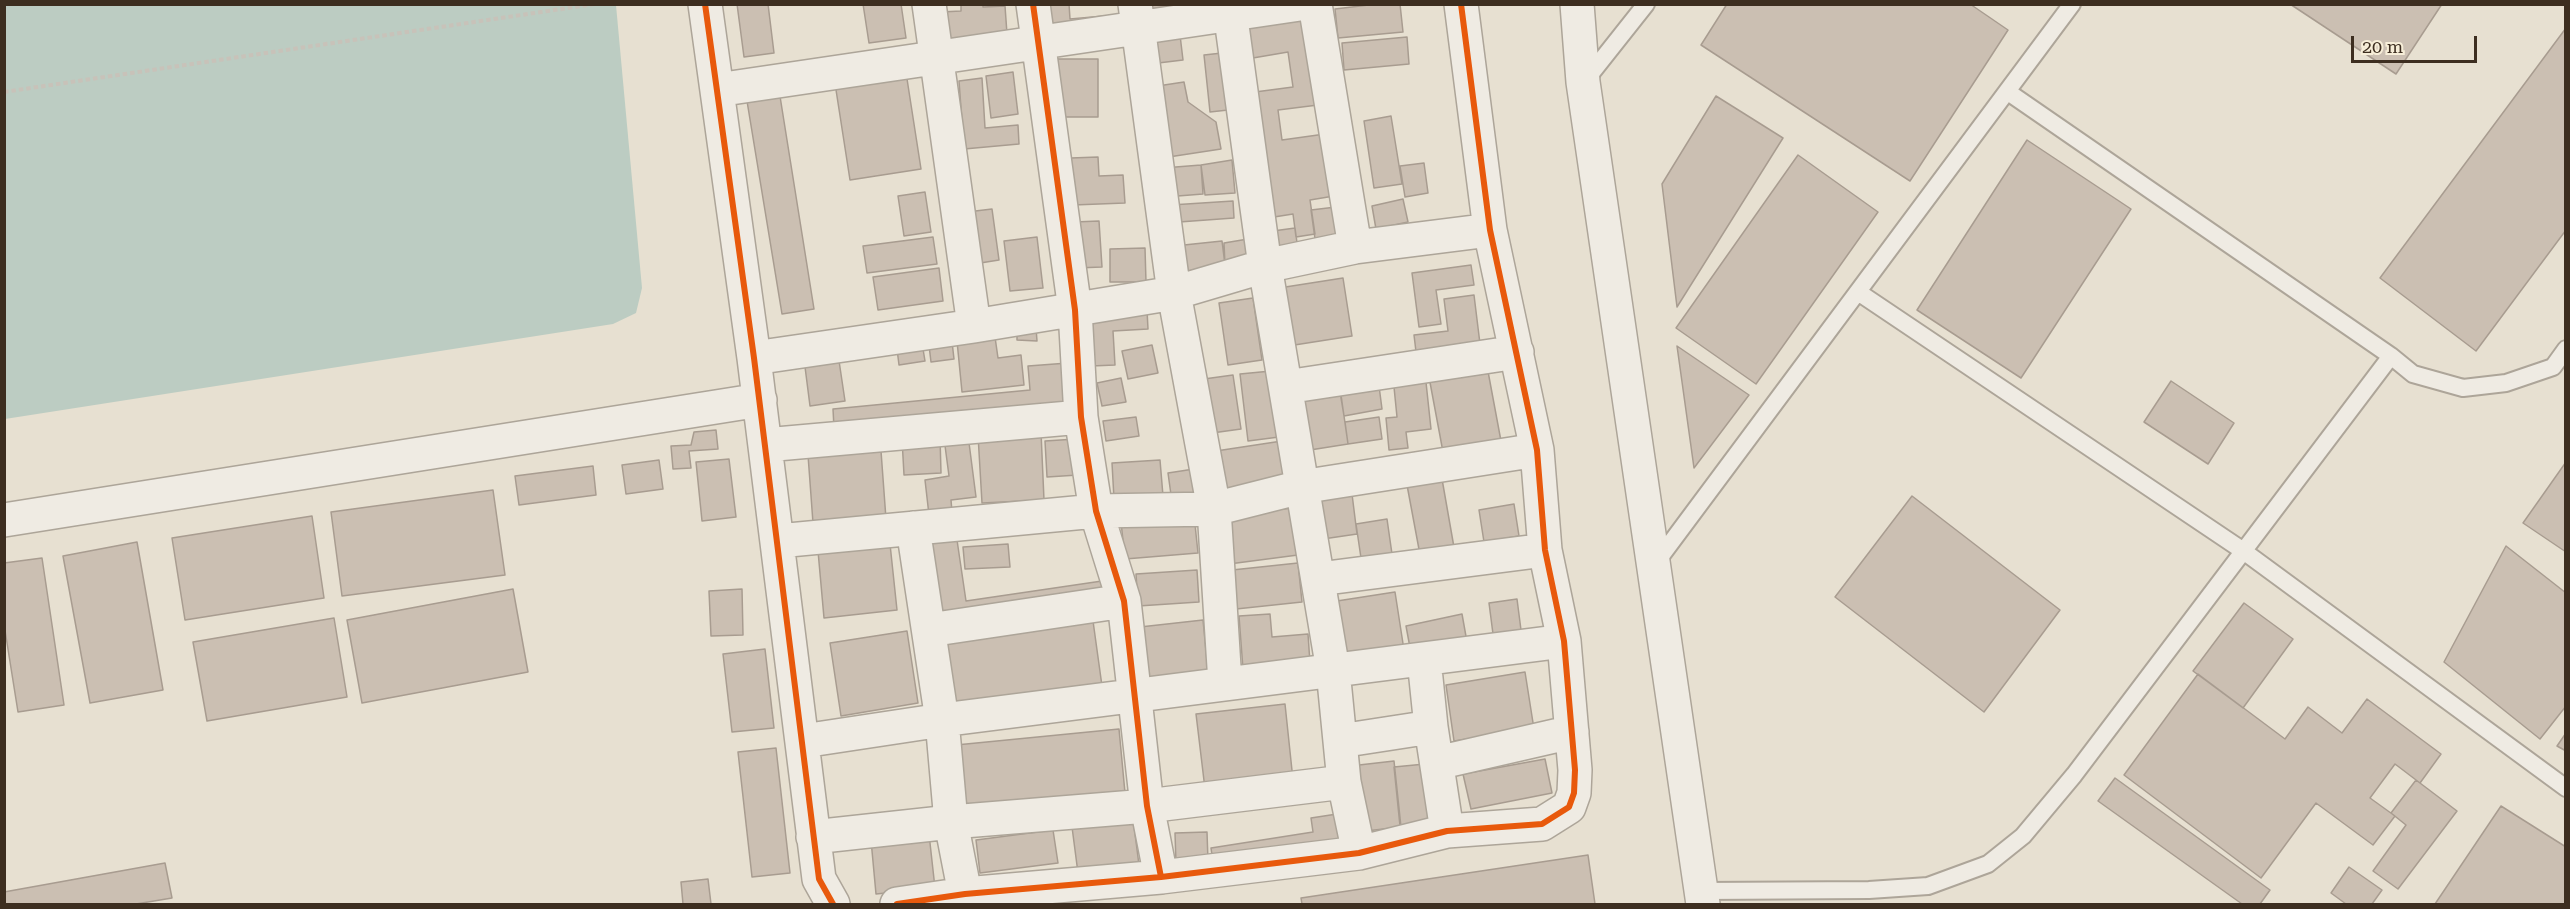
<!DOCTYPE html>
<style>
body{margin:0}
#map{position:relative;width:2570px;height:909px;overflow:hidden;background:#e7e0d1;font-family:"Roboto Serif",serif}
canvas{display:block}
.frame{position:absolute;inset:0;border:6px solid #3d2e20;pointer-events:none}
.scale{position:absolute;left:2351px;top:36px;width:126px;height:27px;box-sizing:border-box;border:3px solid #3d2e20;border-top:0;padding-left:8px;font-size:18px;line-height:21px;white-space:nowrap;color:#3d2e20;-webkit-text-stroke:4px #f7eed8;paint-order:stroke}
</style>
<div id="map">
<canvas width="2570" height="909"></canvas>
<div class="frame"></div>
<div class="scale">20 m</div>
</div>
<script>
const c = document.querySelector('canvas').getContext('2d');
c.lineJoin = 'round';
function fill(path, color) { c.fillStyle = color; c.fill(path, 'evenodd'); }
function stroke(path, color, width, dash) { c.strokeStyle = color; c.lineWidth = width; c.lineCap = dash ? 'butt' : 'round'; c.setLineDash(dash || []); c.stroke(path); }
const water = new Path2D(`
 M5,4l611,1 26,283 -6,25 -23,11 -608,95z`);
const building = new Path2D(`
 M737,4h31l6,49 -30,4z
 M863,4h38l5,34 -37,5z
 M961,4h22v3l22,-1 2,28 -64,5 -2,-27 20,-1z
 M1047,4h22l1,15 34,-3 1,13 -61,5z
 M1145,4h56l-56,7z
 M1377,4h23l3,28 -65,6 -3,-29z
 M1727,4h243l38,26 -98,151 -209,-136z
 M2290,4h152l-46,70z
 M1305,17l13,88 -40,5 4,30 43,-6 9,62 -24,4 5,34 -19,3 -3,-23 -19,3 -19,-125 38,-5 -5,-35 -41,7 -5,-32z
 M2566,28v202l-90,121 -96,-73z
 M1180,35l3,25 -33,4 -2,-26z
 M1407,37l2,27 -65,6 -2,-27z
 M1222,53l6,57 -18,2 -6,-57z
 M1053,59h45v58h-45z
 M905,66l16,103 -71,11 -16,-103z
 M1013,72l5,42 -27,4 -5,-42z
 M982,78l3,50 33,-3 1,19 -55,5 -5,-68z
 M1184,82l4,20 28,20 5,27 -59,9 -11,-71z
 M779,90l35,219 -32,5 -36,-219z
 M1716,96l67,42 -106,169 -15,-123z
 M1391,116l11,68 -28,4 -10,-67z
 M2027,140l104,69 -110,169 -104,-68z
 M1798,155l80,57 -122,172 -80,-56z
 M1098,157l1,19 24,-1 2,28 -52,2 -2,-47z
 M1232,160l3,33 -30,2 -4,-30z
 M1424,163l4,30 -23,4 -5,-31z
 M1201,165l2,29 -38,3 -2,-29z
 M925,192l6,40 -27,4 -6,-40z
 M1403,199l5,23 -32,7 -4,-23z
 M1233,201l1,17 -55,4 -8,-17z
 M1336,207l5,35 -25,4 -5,-36z
 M992,209l7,51 -25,4 -7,-52z
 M1099,221l3,46 -26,1 -2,-46z
 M1295,228l3,22 -22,4 -3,-23z
 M933,237l4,27 -70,9 -4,-27z
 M1037,237l6,51 -33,3 -6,-50z
 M1248,239l5,28 -28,-2 -1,-22z
 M1222,241l3,24 -37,6 -4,-26z
 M1145,248l1,34h-36v-33z
 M1471,265l3,20 -38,5 5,34 -22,3 -7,-54z
 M939,268l4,33 -65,9 -5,-33z
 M1343,278l9,58 -64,10 -9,-58z
 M1474,295l7,57 -64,8 -3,-25 34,-4 -4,-32z
 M1253,298l9,62 -34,5 -9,-62z
 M1147,310l1,19 -35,2 2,34 -24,1 -4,-52z
 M1017,328h19l1,13 -20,-1z
 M951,333l3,26 -23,3 -3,-25z
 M921,337l4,24 -26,4 -3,-24z
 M995,337l3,21 23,-3 3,30 -62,7 -5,-51z
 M1152,345l6,28 -30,6 -6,-28z
 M1677,346l72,49 -55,73z
 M838,354l7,47 -35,5 -6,-47z
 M1068,363l4,42 -238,23 -1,-19 197,-19 -2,-24z
 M1487,366l14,75 -58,11 -14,-75z
 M1271,371l8,66 -31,4 -8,-67z
 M1425,373l6,56 -25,3 2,16 -19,2 -3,-32 11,-1 -4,-40z
 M1233,375l8,54 -29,4 -8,-54z
 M1121,378l5,24 -24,4 -5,-23z
 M2171,381l63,42 -26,41 -64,-42z
 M1379,386l3,23 -38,7 -4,-24z
 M1341,395l7,49 -38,6 -7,-49z
 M1136,417l3,19 -33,5 -3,-20z
 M1379,417l3,22 -34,5 -3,-22z
 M716,430l2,19 -29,2 2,17 -18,1 -2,-23 20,-1 3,-13z
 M1041,432l3,68 -62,3 -4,-68z
 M968,435l8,62 -25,3 1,12 -23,3 -4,-35 24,-4 -5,-38z
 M940,437l1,36 -37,2 -2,-36z
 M1076,439l2,36 -31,2 -2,-36z
 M1282,441l7,44 -66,10 -7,-44z
 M881,451l5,68 -73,4 -5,-68z
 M729,459l7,58 -34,4 -6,-59z
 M659,460l4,29 -37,5 -4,-29z
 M1160,460l3,36 -49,3 -2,-36z
 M2566,462v90l-43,-29z
 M593,466l3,29 -77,10 -4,-29z
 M1194,469l5,29 -27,4 -4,-29z
 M1442,479l13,74 -34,7 -14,-75z
 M493,490l12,85 -163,21 -11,-84z
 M1352,494l5,40 -34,5 -6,-39z
 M1912,496l148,114 -76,102 -149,-115z
 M1514,504l5,32 -35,6 -5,-32z
 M1292,508l6,47 -69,9 -6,-48z
 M1194,515l4,38 -73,6 -4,-37z
 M312,516l12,82 -139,22 -13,-82z
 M1387,519l5,35 -31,4 -5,-34z
 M957,540l9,61 136,-20 3,17 -168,24 -11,-78z
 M137,542l26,148 -73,13 -27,-147z
 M890,544l7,66 -73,8 -6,-67z
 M1008,544l2,23 -45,2 -2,-22z
 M2506,546l60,47v113l-26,33 -96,-77z
 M42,558l22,147 -46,7 -14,-88v-61z
 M1298,563l4,39 -66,7 -4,-39z
 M1197,570l2,32 -61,4 -2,-32z
 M513,589l15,83 -166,31 -15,-83z
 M742,589l1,46 -32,1 -2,-45z
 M1395,592l9,58 -59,9 -8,-58z
 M1517,599l4,31 -28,4 -4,-31z
 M2244,603l49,36 -50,69 -50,-37z
 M1270,614l2,23 36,-3 2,29 -67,6 -4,-53z
 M1462,614l5,28 -56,11 -5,-27z
 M334,618l13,79 -140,24 -14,-79z
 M1203,620l6,62 -62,6 -7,-61z
 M1093,621l9,65 -148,23 -10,-65z
 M907,631l11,72 -77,13 -11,-73z
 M765,649l9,79 -42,4 -9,-78z
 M1525,672l9,57 -80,12 -8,-56z
 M2198,674l87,65 23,-32 34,26 25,-34 74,55 -21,29 -25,-19 -25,34 25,18 -22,29 -57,-42 -55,75 -137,-103z
 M1285,704l8,76 -88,9 -9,-75z
 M1119,729l6,64 -163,16 -6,-64z
 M2566,733v18l-9,-5z
 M776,748l14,125 -38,4 -14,-125z
 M1545,759l7,34 -81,16 -8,-35z
 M1394,761l7,66 -35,4 -7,-66z
 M1425,764l6,59 -31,3 -6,-59z
 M2115,778l155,112 -10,14h-18l-144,-103z
 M2416,780l41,31 -59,78 -25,-18 33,-46 -15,-12z
 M2501,806l65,41v57h-131z
 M1337,814l5,36 -128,19 -3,-21 102,-16 -2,-14z
 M1133,818l6,47 -61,8 -6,-46z
 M1053,830l5,33 -78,10 -4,-33z
 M1207,832l1,29 -32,2 -1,-30z
 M929,834l6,54 -59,6 -5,-54z
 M1588,855l7,49h-293l-1,-6z
 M165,863l7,35 -36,6h-132v-12z
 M2349,867l33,23 -10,14h-26l-15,-11z
 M708,879l3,25h-28l-2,-22z`);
const path = new Path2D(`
 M4,92l591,-88`);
const lane = new Path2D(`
 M1585,81l61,-77
 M2008,92l383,264 22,18 50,14 43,-5 47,-16 13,-18
 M1858,292l384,258 324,238
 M1655,564l417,-560
 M1702,891l167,-1 59,-4 60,-22 35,-28 51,-61 317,-419`);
const street = new Path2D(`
 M705,4l49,354 65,521 14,25
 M929,4l45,322
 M1033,4l42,306 6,107 15,94 28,90 23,205 14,71
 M1135,4l39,289 40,216 11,174
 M1229,4l36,262 68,404 11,112 15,71
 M1315,4l40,243
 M1577,4l6,78 120,822
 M717,90l583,-86
 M754,358l220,-32 200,-33 91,-27 90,-19 135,-17
 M1286,387l231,-35
 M765,445l316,-28
 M4,520l756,-120
 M913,528l29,192 9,102 14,72
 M778,541l318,-30 118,-2 87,-22 236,-37
 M1319,579l226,-29
 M929,630l195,-29
 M1424,659l7,68 16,104
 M803,741l139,-21 622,-79
 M1340,741l91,-14
 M1437,763l135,-31
 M813,837l138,-15 196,-16 197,-24
 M897,904l68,-10 196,-17 198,-24 88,-22 95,-7 27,-17 5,-14 1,-23 -11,-129 -19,-91 -8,-100 -47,-220 -29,-226`);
const cycleway = new Path2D(`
 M705,4l49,354 65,521 14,25
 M1033,4l42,306 6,107 15,94 28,90 23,205 14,71
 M897,904l68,-10 196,-17 198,-24 88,-22 95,-7 27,-17 5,-14 1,-23 -11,-129 -19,-91 -8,-100 -47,-220 -29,-226`);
fill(water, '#bcccc2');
fill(building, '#cbbfb2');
stroke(building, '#a89c90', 1.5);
stroke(lane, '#ada599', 20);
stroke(street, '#ada599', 36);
stroke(path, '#c8c2b9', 4, [4.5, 3]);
stroke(lane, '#efebe3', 16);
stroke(street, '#efebe3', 33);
stroke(cycleway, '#e8590c', 6);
</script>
